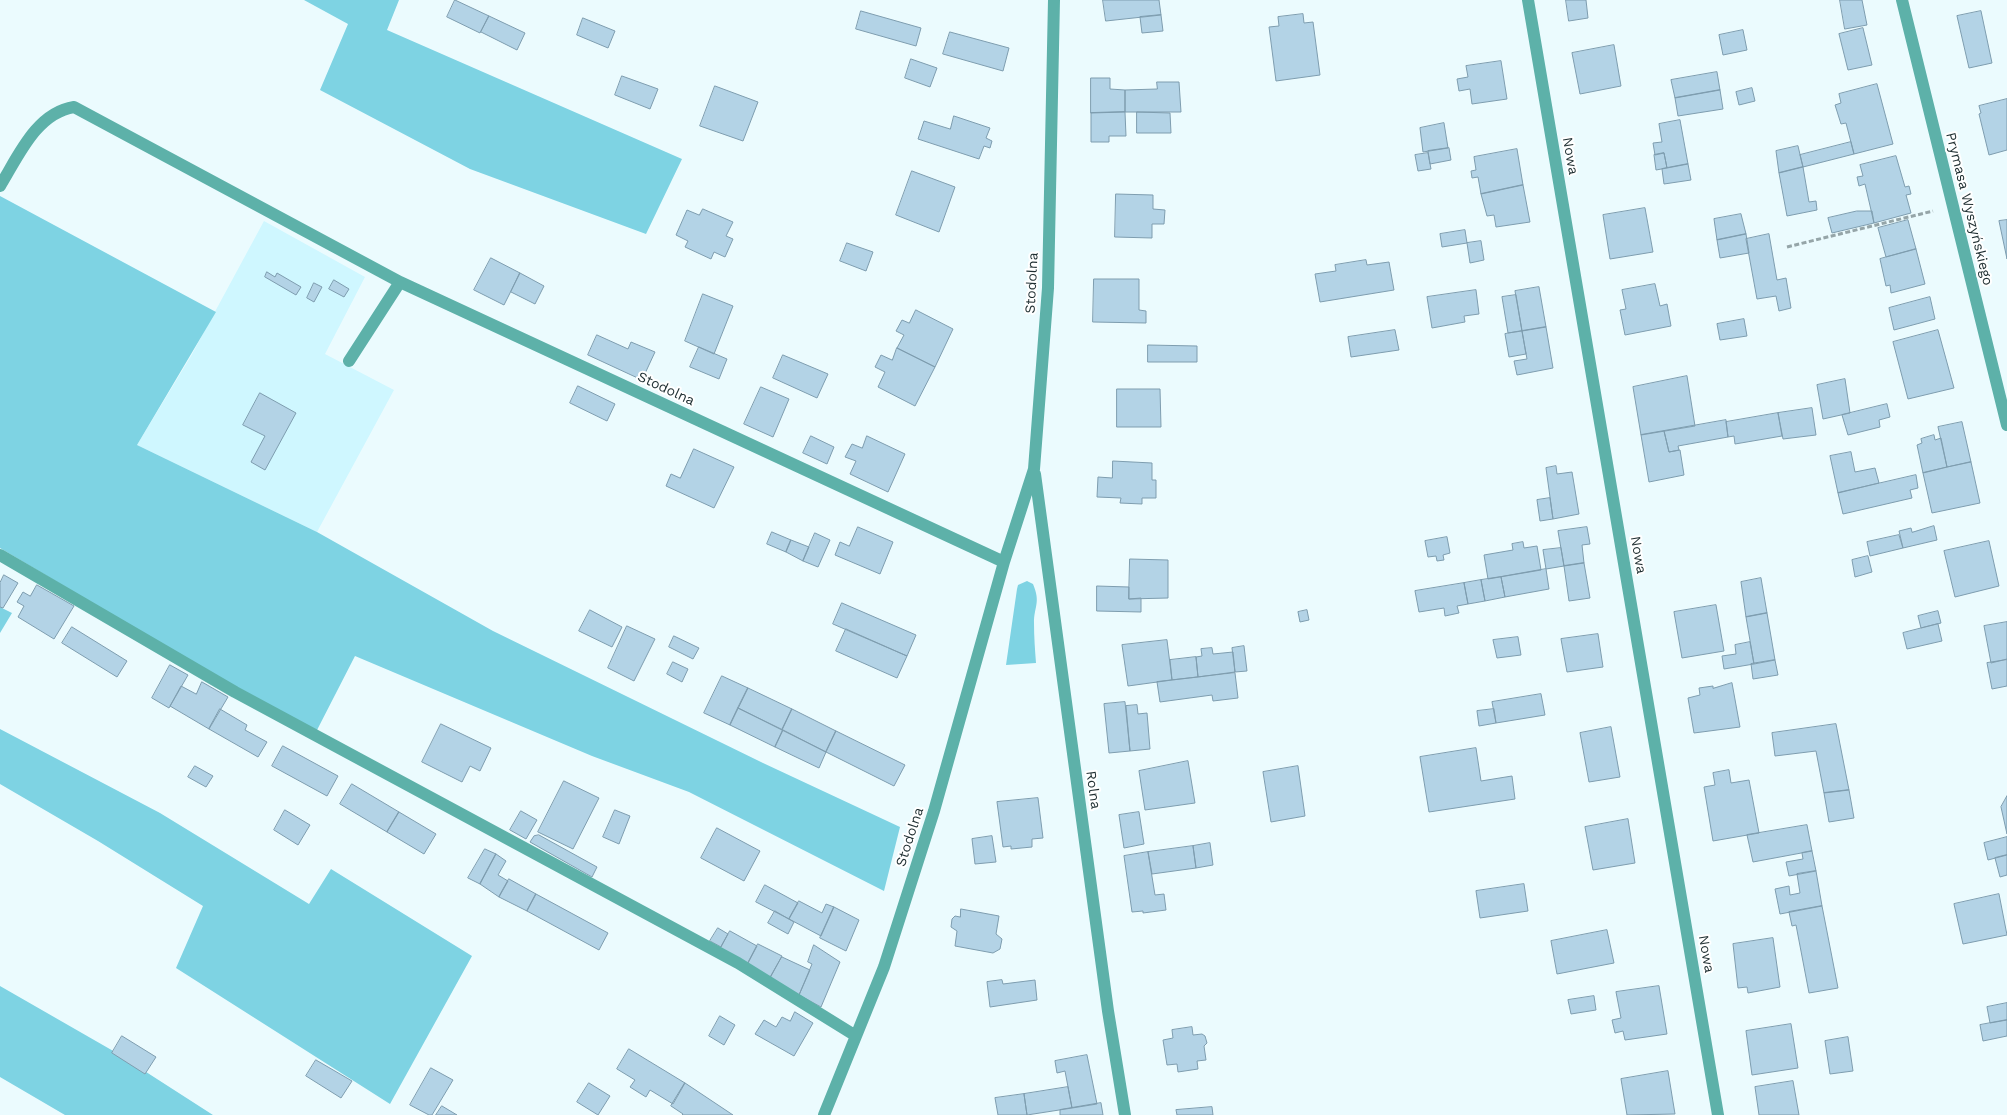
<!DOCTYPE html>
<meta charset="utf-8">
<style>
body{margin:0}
canvas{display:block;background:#ebfbfe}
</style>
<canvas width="2007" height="1115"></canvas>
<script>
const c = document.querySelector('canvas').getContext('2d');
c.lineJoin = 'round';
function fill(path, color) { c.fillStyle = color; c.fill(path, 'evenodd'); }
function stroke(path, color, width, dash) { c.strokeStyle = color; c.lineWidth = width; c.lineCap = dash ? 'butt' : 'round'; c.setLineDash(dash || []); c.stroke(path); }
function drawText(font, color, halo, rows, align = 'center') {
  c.font = font + ' "Work Sans",sans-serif'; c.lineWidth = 4; c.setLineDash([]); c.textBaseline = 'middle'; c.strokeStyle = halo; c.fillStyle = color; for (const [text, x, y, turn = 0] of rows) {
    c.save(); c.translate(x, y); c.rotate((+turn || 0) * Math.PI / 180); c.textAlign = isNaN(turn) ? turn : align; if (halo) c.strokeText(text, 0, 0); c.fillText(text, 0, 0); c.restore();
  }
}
const built = new Path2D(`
 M264,221l101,56 -40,77 69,36 -77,142 -180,-87 54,-89z`);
const green = new Path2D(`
 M304,0h95l-12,30 295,129 -36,75 -176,-65 -150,-79 28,-66z
 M0,196l216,116 -79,133 180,87 176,99 270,132 137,64 -16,64 -195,-99 -97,-36 -237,-100 -39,76 -62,-33 -254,-151z
 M1027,581l6,3c8,19 1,22 1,39 0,14 1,27 2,40l-30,2 11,-76 1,-4z
 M0,607l12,6 -12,20z
 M0,729l160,84 149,91 22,-35 141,87 -82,148 -214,-136 27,-62 -105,-65 -98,-57z
 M0,986l115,66 98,63h-148l-65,-38z`);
const building = new Path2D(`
 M455,0l34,16 -9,17 -33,-16z
 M1103,0h56l2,15 -55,6z
 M1566,0h20l2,18 -19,3z
 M1840,0h22l5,25 -22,4z
 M861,11l60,17 -5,18 -60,-17z
 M1981,11l11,52 -23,5 -12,-52z
 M1303,14l1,9 9,-1 7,53 -44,6 -7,-54 10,-1 -1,-9z
 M1161,15l2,16 -21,2 -2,-16z
 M489,16l36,17 -8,17 -36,-18z
 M583,18l32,13 -7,17 -31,-13z
 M1863,28l9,37 -24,5 -9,-36z
 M1743,30l4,20 -24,5 -4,-20z
 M950,32l59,16 -6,23 -60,-17z
 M1614,45l7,41 -41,8 -8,-41z
 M911,59l26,9 -7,19 -25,-9z
 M1501,61l6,38 -35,5 -2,-15 -11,2 -2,-12 11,-2 -2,-11z
 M1717,72l3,18 -45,8 -4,-18z
 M622,76l36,13 -8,20 -35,-14z
 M1091,78h19v11l15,1v22l-34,1z
 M1157,82h22l2,30h-56v-22l32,-1z
 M1877,84l16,60 -39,10 -8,-31 -5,1 -6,-19 6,-2 -2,-9z
 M715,86l43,16 -15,39 -43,-15z
 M1752,88l3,13 -16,4 -3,-13z
 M1720,90l3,19 -45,7 -3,-18z
 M2007,99v51l-18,5 -10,-41 2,-1 -2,-7z
 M1125,112l1,24h-17v6h-18v-29z
 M1137,112l33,1 1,20h-34z
 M954,116l36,12 -4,10 6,3 -2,7 -6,-2 -5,13 -61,-20 6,-18 26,8z
 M1680,120l8,44 -21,4 -3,-15 -9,2 -2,-12 9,-1 -3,-18z
 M1444,123l4,25 -25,4 -3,-24z
 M1851,142l3,12 -51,13 -3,-12z
 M1798,146l5,21 -24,6 -3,-22z
 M1449,148l2,12 -21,4 -2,-13z
 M1517,149l6,36 -42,9 -3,-17 -6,1 -1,-7 5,-1 -2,-13z
 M1428,153l3,16 -13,2 -3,-16z
 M1664,153l3,15 -11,2 -2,-15z
 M1896,156l9,31 4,-1 2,8 -5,1 5,18 -37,10 -9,-39 -6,2 -2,-9 6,-1 -3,-11z
 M1688,164l3,16 -27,4 -2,-15z
 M1803,167l6,35 7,-1 1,9 -30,6 -8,-43z
 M912,171l43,16 -16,45 -43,-17z
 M1523,185l7,37 -34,5 -2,-12 -7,1 -6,-22z
 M1116,194l37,1v14l12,1 -1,14h-12v14l-37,-1z
 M1645,208l8,44 -43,7 -7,-44z
 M703,209l30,13 -7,14 7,3 -8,18 -11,-5 -3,7 -26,-12 3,-6 -12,-6 11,-25 12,5z
 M1857,211h15l2,12 -42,10 -4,-15z
 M1741,214l5,20 -29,6 -3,-21z
 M1908,220l8,29 -30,8 -8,-29z
 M2007,220v39l-8,-38z
 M1465,230l2,13 -25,4 -2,-13z
 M1746,234l3,19 -29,5 -3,-18z
 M1769,234l8,46 9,-2 5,30 -12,3 -3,-15 -19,3 -11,-60z
 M1481,241l3,19 -14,3 -3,-20z
 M847,243l26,9 -7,19 -26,-10z
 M1916,249l9,35 -34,9 -1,-8 -4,1 -6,-27z
 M491,258l29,15 -16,32 -30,-15z
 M1366,260l1,5 22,-3 5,28 -74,12 -5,-28 21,-3 -1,-6z
 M267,272l8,5 2,-4 24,14 -5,8 -31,-18z
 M520,273l24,13 -9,18 -24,-12z
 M1094,279h45v31l7,1v12l-53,-1z
 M334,280l15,9 -5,8 -15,-8z
 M314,283l8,4 -8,15 -7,-4z
 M1655,284l5,22 7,-2 4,22 -46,9 -5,-25 6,-1 -4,-19z
 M1539,287l7,40 -24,4 -7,-40z
 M1476,290l3,24 -15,2 1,6 -33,6 -5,-31z
 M703,294l30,12 -19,48 -29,-13z
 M1516,295l6,36 -14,2 -6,-36z
 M1930,297l5,22 -41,11 -5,-22z
 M916,310l37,19 -18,38 -38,-19 7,-13 -8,-4 6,-11 7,3z
 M1744,319l3,17 -27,4 -3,-16z
 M1546,327l7,41 -36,7 -3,-14 13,-2 -5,-28z
 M1395,330l4,20 -48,7 -3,-20z
 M1938,330l16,58 -46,11 -15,-57z
 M1522,331l4,23 -17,3 -4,-23z
 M597,335l31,14 3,-7 24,10 -13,28 -54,-25z
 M1148,345l49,1v16h-49z
 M699,347l28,12 -8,20 -29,-12z
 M897,348l38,19 -20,39 -37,-19 7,-15 -10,-5 6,-12 11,5z
 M783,355l45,19 -11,24 -44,-20z
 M1687,376l8,50 -54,9 -8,-48z
 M1845,379l5,34 -27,6 -6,-34z
 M578,386l37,18 -8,17 -37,-18z
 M761,387l28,12 -16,38 -29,-13z
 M1117,389h43l1,38h-44z
 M260,393l36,20 -31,57 -14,-8 14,-26 -22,-11z
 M1887,404l3,13 -11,3 1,7 -32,8 -6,-20z
 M1812,408l4,27 -33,4 -5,-26z
 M1778,413l4,23 -47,8 -1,-8 -6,1 -2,-15z
 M1726,420l2,17 -50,9 1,4 -10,2 -5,-21z
 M1962,422l9,40 -24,5 -9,-40z
 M1664,431l5,21 11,-2 4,25 -35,7 -8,-47z
 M1934,435l1,5 6,-2 6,29 -24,6 -6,-28 5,-2 -1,-4z
 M811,436l23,11 -7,17 -24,-11z
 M867,436l38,18 -17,38 -38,-18 6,-13 -11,-4 7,-13 10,4z
 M694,449l40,18 -20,41 -48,-22 5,-12 9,4z
 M1851,452l4,20 20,-4 4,15 -41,10 -8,-37z
 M1113,461l39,2v17h4v18h-14v6l-22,-1 1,-5 -24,-1 1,-20 14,1z
 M1971,462l9,41 -48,10 -9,-40z
 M1556,466l1,8 15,-2 7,42 -26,5 -7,-51z
 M1916,475l2,13 -8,2 2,8 -69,16 -5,-21z
 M1550,498l3,21 -13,2 -3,-21z
 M1934,526l3,14 -34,8 -4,-17 12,-3 1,4z
 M858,527l35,15 -13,32 -45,-19 5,-13 9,4z
 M1587,527l3,17 -8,1 2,18 -20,3 -6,-35z
 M772,532l19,8 -5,12 -19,-8z
 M815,533l15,7 -12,27 -15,-6z
 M1899,535l4,13 -33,8 -3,-14z
 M1447,537l3,16 -7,2 1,5 -7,1 -1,-5 -8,1 -3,-16z
 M791,540l18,7 -6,14 -17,-9z
 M1989,541l10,45 -44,11 -11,-46z
 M1523,542l1,6 13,-2 4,24 -53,9 -4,-24 29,-5 -1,-6z
 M1561,548l3,18 -18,3 -3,-19z
 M1868,556l4,16 -17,5 -3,-17z
 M1130,559l38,1v38l-39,1z
 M1584,563l6,35 -21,3 -5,-35z
 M1546,569l3,20 -44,8 -4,-20z
 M4,575l14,8 -15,25 -3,-1v-24z
 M1501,577l4,20 -20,4 -4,-21z
 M1761,578l6,35 -21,4 -5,-35z
 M1481,580l4,21 -17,3 -4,-21z
 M1464,583l4,21 -11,2 2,7 -14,3 -1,-8 -25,4 -4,-21z
 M37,585l37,21 -20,33 -36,-22 6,-11 -7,-4 6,-10 7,4z
 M1097,586l32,1v12l12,-1v14l-44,-1z
 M842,603l74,32 -9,21 -74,-32z
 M1716,605l8,46 -42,7 -8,-46z
 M590,610l32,17 -10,20 -33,-16z
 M1307,610l2,10 -9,2 -2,-10z
 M1938,611l3,12 -20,5 -3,-12z
 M1767,613l8,47 -21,4 -8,-47z
 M2007,622v37l-16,4 -7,-37z
 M1938,624l4,17 -35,8 -4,-16z
 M627,626l28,13 -21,42 -26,-13z
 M72,627l55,34 -10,16 -55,-34z
 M846,629l61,27 -10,22 -61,-27z
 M1598,634l5,33 -36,5 -6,-33z
 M674,636l25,12 -6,11 -24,-12z
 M1518,637l3,18 -24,3 -4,-18z
 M1167,640l5,40 -44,6 -6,-41z
 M1750,642l4,22 -30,5 -2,-13 14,-2 -1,-9z
 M1244,646l3,25 -12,1 -3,-24z
 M1212,648l1,6 20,-2 2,20 -37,5 -2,-20 6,-1 -1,-7z
 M1196,657l2,20 -26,3 -2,-20z
 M1775,660l3,15 -25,4 -2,-15z
 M2007,660v26l-15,3 -5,-26z
 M673,662l15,7 -6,13 -15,-8z
 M170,665l18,10 -19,33 -17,-10z
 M1235,673l3,25 -25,3 -1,-6 -52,7 -3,-20z
 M722,676l26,12 -18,37 -26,-12z
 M202,682l26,15 -19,32 -39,-23 11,-20 15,8z
 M1732,683l8,44 -46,6 -6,-35 12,-3 -1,-7 14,-2v2z
 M748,688l44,21 -10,21 -44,-22z
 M1541,694l4,21 -49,8 -4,-21z
 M1125,702l5,49 -21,2 -5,-49z
 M1137,705l1,9 9,-1 3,36 -20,2 -4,-45z
 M738,708l45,22 -8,17 -45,-22z
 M220,709l27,16 -2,5 22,12 -9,15 -49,-28z
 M792,709l44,22 -10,21 -44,-22z
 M1494,709l2,14 -17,3 -2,-15z
 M441,724l50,24 -11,23 -10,-5 -8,16 -40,-20z
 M1836,724l13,66 -25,3 -8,-42 -41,5 -3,-23z
 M1611,727l9,50 -31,5 -9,-49z
 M783,730l43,22 -7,16 -44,-21z
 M836,731l69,34 -11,21 -68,-34z
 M283,746l55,30 -11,20 -55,-30z
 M1476,748l5,33 31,-5 3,23 -86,13 -9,-55z
 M1188,761l7,42 -50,7 -6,-39z
 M195,766l18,10 -7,11 -18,-10z
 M1298,766l7,50 -34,6 -8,-50z
 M1729,770l2,13 18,-3 10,53 -46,8 -9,-54 11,-2 -2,-12z
 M564,781l35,17 -26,51 -35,-17z
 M352,784l47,28 -12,20 -47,-28z
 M1849,790l5,28 -25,4 -5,-29z
 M2007,796v38l-6,-27z
 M1038,798l5,40 -11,1v8l-21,2v-3l-8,1 -6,-45z
 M285,810l25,15 -12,20 -24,-15z
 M615,810l15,6 -11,28 -16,-7z
 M521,811l16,9 -11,19 -16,-9z
 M399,812l37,22 -12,20 -37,-22z
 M1139,812l5,32 -20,4 -5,-33z
 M1628,819l7,44 -42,7 -8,-43z
 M1807,825l5,26 -59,11 -6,-27z
 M717,828l43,23 -16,30 -43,-23z
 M539,835l58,32 -5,10 -62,-35 4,-6z
 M992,836l4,26 -21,2 -3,-25z
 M2007,837v18l-19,5 -4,-17z
 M1210,843l3,22 -17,3 -3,-22z
 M1193,846l3,22 -44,6 -4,-22z
 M485,849l11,5 -16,30 -12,-6z
 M1812,851l4,20 -27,5 -3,-14 17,-3 -1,-6z
 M1148,852l7,43 9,-1 2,16 -23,3v-2l-11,1 -8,-56z
 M496,854l10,7 -8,14 10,6 -9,16 -19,-13z
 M2007,855v20l-7,2 -5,-19z
 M1816,871l6,35 -42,8 -5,-25 14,-3 1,9 10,-2 -3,-19z
 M509,879l27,15 -9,17 -28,-14z
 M1524,884l4,27 -48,7 -4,-27z
 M765,885l33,18 -9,16 -33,-17z
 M536,894l72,39 -9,17 -72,-39z
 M1999,894l8,41 -44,9 -9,-40z
 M799,901l23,12 4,-9 8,3 -13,29 -32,-17z
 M1822,906l16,82 -29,5 -13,-68 -4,1 -3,-14z
 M834,907l25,13 -13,31 -26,-13z
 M961,909l38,7 -3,18 6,5 -2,10 -7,4 -38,-7 2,-15 -6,-4 1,-8 3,-3 5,1z
 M775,911l19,11 -6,12 -20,-11z
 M718,928l10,6 -7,13 -11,-6z
 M1607,930l7,33 -57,11 -6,-33z
 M730,931l27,15 -10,19 -27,-16z
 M1773,938l7,49 -32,6 -1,-6 -9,1 -5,-44z
 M758,944l24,12 -12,22 -23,-13z
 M814,945l26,17 -19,45 -22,-12 13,-31 -4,-2z
 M782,957l28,13 -11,25 -29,-17z
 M1002,980l1,4 32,-4 2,20 -47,7 -3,-25z
 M1659,986l8,48 -42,6 -2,-9 -8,2 -3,-13 9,-2 -5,-26z
 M1594,996l2,14 -25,4 -3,-14z
 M2007,1003v17l-17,3 -3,-16z
 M795,1012l18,11 -19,33 -39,-22 9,-14 12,7 6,-10 8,4z
 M720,1016l15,9 -11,20 -15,-9z
 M2007,1020v16l-24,5 -3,-16z
 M1791,1024l7,44 -46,7 -6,-44z
 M1192,1027l1,8 9,-1 3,2 2,7 -3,3 2,14 -9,1 1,8 -20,3 -1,-8 -10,1 -4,-25 10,-2 -1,-8z
 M122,1036l34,21 -11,17 -33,-21z
 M1848,1037l5,34 -23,3 -5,-33z
 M629,1049l56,34 -12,21 -23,-14 -4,7 -16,-10 5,-7 -18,-11z
 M1087,1055l10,49 -25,4 -7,-37 -8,2 -2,-12z
 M316,1060l36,21 -11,17 -35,-22z
 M431,1068l22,12 -21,35h-3l-19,-10z
 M1668,1071l7,43 -48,1 -6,-36z
 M1793,1081l6,34h-40l-4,-28z
 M589,1083l21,13 -12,19 -21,-13z
 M685,1083l48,32h-51l1,-1 -12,-8z
 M1068,1087l4,21 -45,7 -3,-21z
 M1024,1094l3,21h-29l-3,-17z
 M1101,1103l2,12h-43v-5z
 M442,1106l15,9h-21z
 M1212,1107l1,8h-36l-1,-5z`);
const path = new Path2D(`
 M1787,247l146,-36`);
const minor = new Path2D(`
 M1528,0l190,1115
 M1902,0l105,425
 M0,186c18,-29 36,-73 74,-79l326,175
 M349,361l51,-79 604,280
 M1035,474l73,537 17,104
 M0,555l235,137 503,271 118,73
 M824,1115l60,-148 50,-156 70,-249 30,-93 14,-181 6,-288`);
const streetNames = [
 ["Nowa",1570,156,80],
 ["Prymasa Wyszyńskiego",1969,209,76],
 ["Stodolna",1032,283,-87],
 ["Stodolna",666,389,25],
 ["Nowa",1638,555,80],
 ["Rolna",1093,790,82],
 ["Stodolna",910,837,-72],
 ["Nowa",1706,954,80]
];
fill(built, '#cff7ff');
fill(green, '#7ed3e3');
fill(building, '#b3d3e6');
stroke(building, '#7e9daf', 1);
stroke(path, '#95a5a8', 3, [5, 2.5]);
stroke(minor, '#5db1a9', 12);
drawText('14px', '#1e2e31', '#fff', streetNames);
</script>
